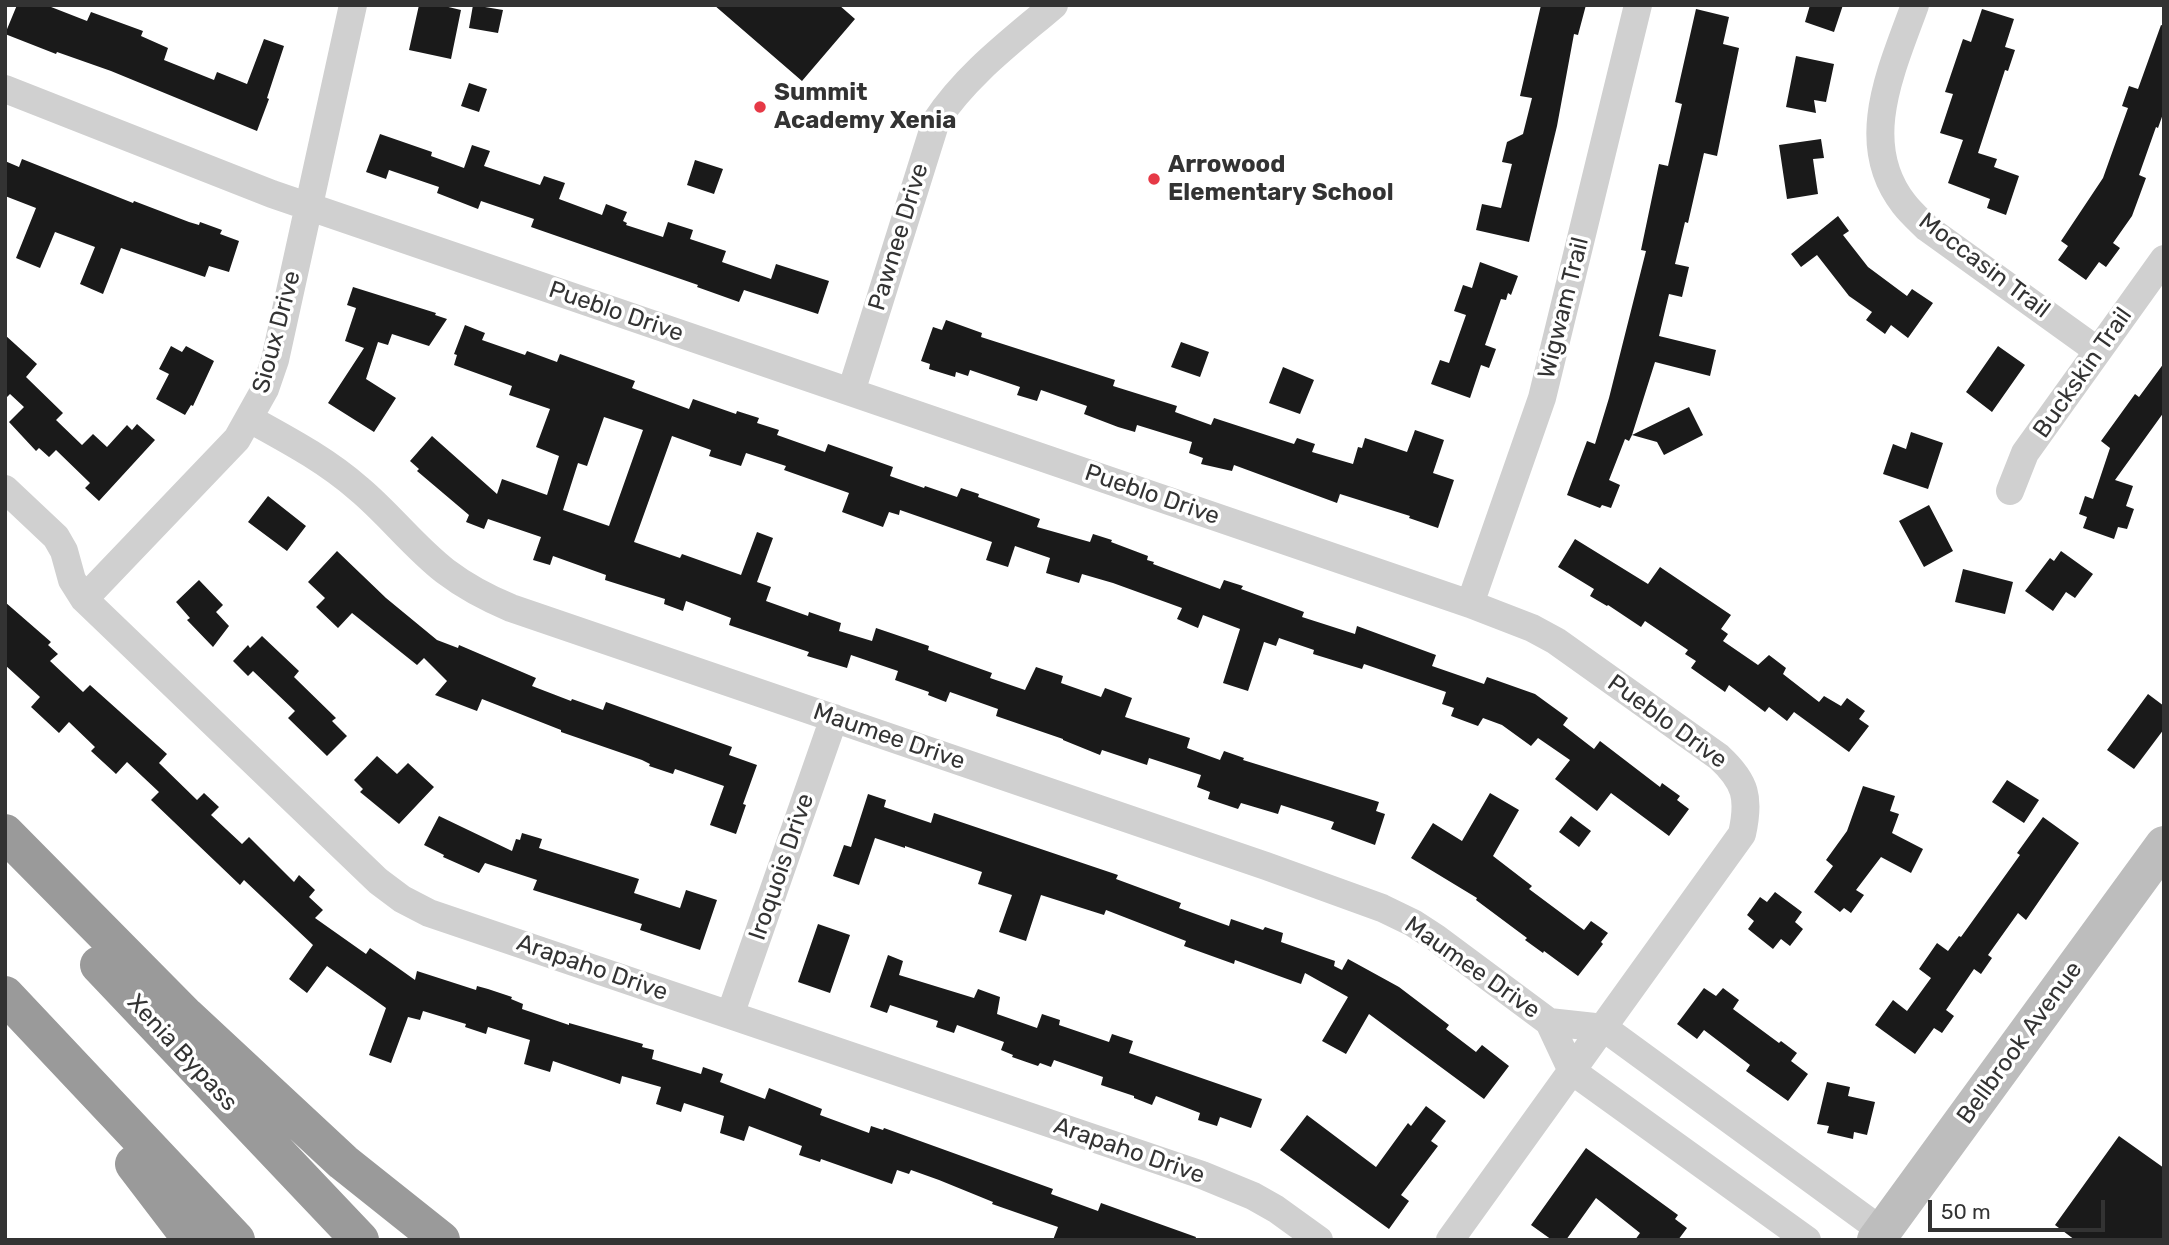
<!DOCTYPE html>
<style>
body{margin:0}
#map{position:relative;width:2169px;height:1245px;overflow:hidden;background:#fff;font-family:Rubik,sans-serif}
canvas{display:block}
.frame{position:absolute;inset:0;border:7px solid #333;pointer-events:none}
.scale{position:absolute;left:1928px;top:1200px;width:177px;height:32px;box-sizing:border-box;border:4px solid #333;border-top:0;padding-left:9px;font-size:21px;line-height:24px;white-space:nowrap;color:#333;-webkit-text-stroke:5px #fff;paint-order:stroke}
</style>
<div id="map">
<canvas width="2169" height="1245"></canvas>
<div class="frame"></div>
<div class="scale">50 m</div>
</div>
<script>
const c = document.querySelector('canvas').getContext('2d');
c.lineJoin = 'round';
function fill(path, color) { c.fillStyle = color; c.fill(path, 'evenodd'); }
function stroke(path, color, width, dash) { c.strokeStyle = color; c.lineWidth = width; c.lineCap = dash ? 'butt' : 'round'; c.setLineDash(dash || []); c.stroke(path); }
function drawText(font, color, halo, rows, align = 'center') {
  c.font = font + ' Rubik,sans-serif'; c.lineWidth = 7; c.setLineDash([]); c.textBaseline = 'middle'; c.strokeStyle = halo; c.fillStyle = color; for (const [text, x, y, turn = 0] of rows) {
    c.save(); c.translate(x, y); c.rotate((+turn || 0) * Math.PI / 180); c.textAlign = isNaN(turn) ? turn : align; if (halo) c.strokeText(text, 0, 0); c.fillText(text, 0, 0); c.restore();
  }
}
const building = new Path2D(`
 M17,5h29l41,16 4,-9 52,19 -2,5 27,12 -4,12 50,20 3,-8 30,12 17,-45 20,7 -17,52 2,1 -12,32 -146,-60 -54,-19 -1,2 -51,-20z
 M419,5h21l21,5 -10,49 -42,-9z
 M473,5l30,5 -5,23 -29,-5z
 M714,5h125l16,14 -53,62z
 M1541,5h45l-8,30 -4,-1 -17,92 -28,116 -53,-12 6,-26 19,4 11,-44 -10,-2 5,-20 16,-8 9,-36 -12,-2z
 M1810,5h33l-9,27 -29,-10z
 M1696,9l33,8 -6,27 16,4 -22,108 -13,-3 -16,70 -3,-1 -10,42 14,3 -7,30 -13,-3 -10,42 57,14 -6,26 -55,-14 -23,73 -3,6 -4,-2 -16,41 11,5 -9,23 -9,-3 -2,3 -33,-13 20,-54 8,3 14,-46 37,-147 -5,-1 18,-86 9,2 14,-62 -7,-2z
 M1982,9l32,10 -9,28 10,3 -7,21 -3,-1 -27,83 19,6 -3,8 25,9 -13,39 -19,-7 3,-9 -42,-16 15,-43 -23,-7 13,-39 -8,-2 18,-53 8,3z
 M2161,25l3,1v85l-6,17 -2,-1 -17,48 7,3 -14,38 -19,27 7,5 -14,19 -7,-5 -13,18 -28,-20 10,-14 -7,-5 42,-63 25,-70 -6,-2 7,-20 9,3z
 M1796,56l38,8 -8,38 -12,-2 2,13 -30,-6z
 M469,83l18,6 -8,23 -18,-6z
 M380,134l52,18 -1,4 33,12 8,-23 18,6 -6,15 56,19 4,-9 21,7 -6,16 43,16 4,-11 21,8 -4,9 4,2 -1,2 37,12 5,-15 25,8 -3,9 36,12 -4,11 49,17 5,-15 53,17 -11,33 -74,-24 -5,12 -42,-15 1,-2 -167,-58 3,-8 -53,-18 -3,8 -41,-16 2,-6 -50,-17 -3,9 -20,-7z
 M1821,139l3,19 -11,1 5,35 -31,5 -8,-54z
 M22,159l111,44 1,-2 55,21 10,3 1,-3 22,8 -2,4 19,7 -10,31 -20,-6 -4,11 -84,-29 -18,46 -23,-10 15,-37 -40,-15 -15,36 -24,-10 20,-50 -31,-12v-35l14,6z
 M695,160l28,9 -9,25 -27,-9z
 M1838,216l11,15 -6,4 25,32 39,29 5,-7 21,14 -25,35 -17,-13 -6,9 -19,-14 6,-8 -23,-16 -32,-41 -16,12 -10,-13z
 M1480,262l38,14 -7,19 -3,-2 -2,7 -5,-1 -16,46 11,4 -7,19 -8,-3 -11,33 -39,-14 9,-24 9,3 17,-48 -12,-4 9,-26 9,3z
 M353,287l83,26 -1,2 12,4 -18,27 -37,-12 -4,11 -10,-3 -12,37 30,19 -22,34 -46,-29 36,-55 -19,-7 11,-33 -9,-3z
 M946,320l36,13 -1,4 134,43 -2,6 64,20 -2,6 36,13 3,-7 80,26 3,-6 18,6 -3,8 41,12 5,-17 4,1 3,-10 42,14 8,-22 29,10 -11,33 21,7 -16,48 -29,-10 1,-2 -70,-22 -3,9 -103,-38 -2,6 -31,-7 2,-6 -14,-5 3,-11 -55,-17 -2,7 -17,-5 -34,-13 3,-8 -46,-16 -4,11 -20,-6 3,-8 -50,-17 -2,6 -12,-4 -1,5 -26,-8 1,-5 -9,-3 12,-34 9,3z
 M465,325l20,8 -3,7 43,15 2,-4 30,11 3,-8 75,27 -3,7 57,21 4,-10 43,15 1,-3 22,7 -2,5 22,7 -2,5 48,17 3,-8 65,23 -3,9 34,12 1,-2 32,11 4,-9 18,6 -1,3 62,22 -3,8 53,15 3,-8 19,6 -1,2 37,14 -1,4 7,2 -1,2 67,25 4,-9 19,6 -2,3 63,23 -2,5 53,17 2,-8 79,29 -4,11 52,18 3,-7 48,17 33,24 -5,7 31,24 6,-8 60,46 2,-4 18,13 -3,4 12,9 -20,27 -58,-43 -14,18 -42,-32 15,-19 -32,-22 -7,8 -29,-21 -19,-7 -5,8 -27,-10 3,-8 -12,-4 4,-12 -82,-28 -2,5 -49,-15 1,-4 -35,-12 -3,8 -12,-4 -16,49 -25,-8 17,-54 -37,-14 -5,13 -21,-9 5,-11 -69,-25 -31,-9 -3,9 -33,-10 4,-15 -35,-12 -7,21 -22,-7 6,-18 -92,-32 -1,5 -10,-3 -6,15 -41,-15 7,-19 -65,-23 2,-4 -40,-13 -5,13 -32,-10 2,-6 -39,-14 -38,106 46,16 2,-4 59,21 16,-43 16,6 -16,44 14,5 -5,14 42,15 1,-4 32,11 -2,8 33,10 4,-13 53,18 -1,4 64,23 -2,5 35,12 11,-23 27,9 -2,7 40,14 4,-9 27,10 -7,19 65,21 -3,10 33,12 4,-9 20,7 -1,2 136,42 -3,9 9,3 -10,31 -44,-16 3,-7 -53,-17 -3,9 -37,-11 -3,6 -30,-10 2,-7 -13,-5 4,-12 -52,-17 -2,7 -45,-15 -2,5 -37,-15v-1l-67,-23 2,-7 -48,-17 -4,10 -18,-7 1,-3 -34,-12 3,-9 -47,-16 -4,13 -40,-12 2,-4 -80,-27 2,-7 -45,-17 -3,10 -19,-7 1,-5 -60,-19 1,-5 -53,-19 -3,9 -17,-5 8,-23 -53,-18 -4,10 -18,-7 3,-7 -52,-44 2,-2 -9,-8 22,-25 65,58 5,-15 45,16 12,-39 -23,-9 14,-38 -41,-14 3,-9 -58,-21 3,-10 -3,-1zM604,417l39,13 -34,96 -46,-16 15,-47 9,3z
 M5,335l32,29 -11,13 37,36 -7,7 26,25 11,-11 14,13 20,-22 5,5 5,-6 18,16 -56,61 -14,-13 5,-5 -34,-33 -7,7 -10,-9 -3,3 -27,-29 15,-15 -14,-13 -5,5z
 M1181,342l28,10 -9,25 -29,-10z
 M171,346l11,6 4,-6 28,15 -21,45 -2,-1 -6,10 -29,-16 13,-25 -10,-5z
 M1998,346l27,19 -33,47 -26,-20z
 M2164,363v49l-49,68 18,6 -7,20 8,3 -7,20 -9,-2 -4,12 -31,-11 4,-11 -8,-3 6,-18 8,3 17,-51 -9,-7 34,-47 4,3z
 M1283,367l31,13 -14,34 -31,-11z
 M1689,407l14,28 -39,20 -7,-13 -25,-7z
 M1911,432l32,11 -15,46 -45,-15 10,-30 13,5z
 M268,496l38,30 -19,25 -39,-29z
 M1929,505l24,46 -29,16 -25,-46z
 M1575,539l73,45 12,-17 71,48 -10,14 7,5 -5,7 35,24 11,-10 17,13 -3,6 36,28 5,-6 17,10 6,-8 18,13 -6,8 10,7 -20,26 -55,-40 -7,9 -18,-14 -4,5 -36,-27 -4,7 -34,-24 5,-7 -11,-7 3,-4 -43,-29 -4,6 -33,-22 -1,1 -17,-10 4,-7 -36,-22z
 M337,551l49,47 51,42 21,8 1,-3 77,33 -4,8 39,15 1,-2 31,11 3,-8 126,45 -3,8 28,10 -14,39 3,1 -10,29 -26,-9 14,-39 -49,-17 -2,5 -24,-8 1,-2 -8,-4 -81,-28v-2l-79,-31 -5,12 -42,-16 12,-14 -23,-23 -7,7 -65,-52 -14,15 -22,-21 9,-9 -17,-16z
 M2061,551l32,23 -18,24 -9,-6 -13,19 -28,-20 25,-33 4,3z
 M1963,569l50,13 -8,32 -50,-12z
 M199,580l24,25 -7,7 13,14 -16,21 -26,-27 3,-2 -14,-16z
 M5,602l46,40 -3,3 10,9 -8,7 33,31 7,-7 77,69 -8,9 38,37 7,-7 15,14 -8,8 31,29 7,-7 45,45 5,-7 16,15 -6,7 14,13 -8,8 51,36 4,-6 45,32 2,-9 59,19 1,-4 11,3 24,8 -1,2 12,5 -1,5 47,16v-2l74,21 -1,3 12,3 -2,9 49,15 2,-7 20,7 -3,8 45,17 4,-11 53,21 -2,6 49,18 2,-7 12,4 1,-2 169,61 -2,5 47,17 3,-8 95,34 -1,3h-142l5,-13 -66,-23 1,-2 -54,-22 -28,-10 -2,4 -12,-4 -5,14 -71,-25 -1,3 -21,-7 3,-9 -53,-20 -5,15 -24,-8 4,-17 -40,-13 -3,9 -25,-8 5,-17 -39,-11 -2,8 -67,-23 -3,11 -26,-8 6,-24 -42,-13 -2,7 -21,-7 1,-3 -43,-13 -3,9 -12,-3 -17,46 -22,-8 17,-47 -59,-42 -20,27 -18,-14 24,-34 -69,-65 -4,5 -89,-85 8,-8 -32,-30 -11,12 -25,-23 4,-4 -26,-25 -10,11 -28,-26 9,-10 -35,-32z
 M262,636l37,35 -5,6 42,41 -4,3 15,15 -20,20 -39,-38 7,-7 -42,-40 -5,5 -15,-15 15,-16 2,3z
 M2148,694l16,12v23l-30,40 -27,-19z
 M377,756l20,18 11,-11 26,24 -35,37 -39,-32 3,-3 -9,-9z
 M2007,780l32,20 -15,23 -32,-21z
 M1863,786l32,10 -5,15 9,3 -7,19 31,16 -12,24 -30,-16 -25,33 8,5 -13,18 -7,-5 -4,4 -26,-20 19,-26 -7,-6 21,-29z
 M1490,793l29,17 -26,46 39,30 -3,3 55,41 7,-9 17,12 -7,9 2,2 -25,32 -34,-25 -1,2 -18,-13 2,-2 -51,-38 1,-2 -66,-40 22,-35 29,18z
 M868,794l18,6 -2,7 47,16 3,-10 184,62 -2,4 65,24 -2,5 50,18 2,-7 32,11 2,-3 18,6 -2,9 54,19 -1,5 8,4 6,-11 51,28 50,38 -3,4 30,23 6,-7 27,21 -25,33 -115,-85 -23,40 -24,-13 26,-44 -43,-24 -4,11 -66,-24 -1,4 -50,-18 2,-5 -80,-31 -2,5 -63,-20 -15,46 -27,-9 13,-37 -34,-11 4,-12 -77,-26v2l-30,-10 -16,47 -26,-9 11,-31 7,2z
 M439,816l73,35 4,-12 4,1 2,-7 20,6 -3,9 100,31 -5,14 46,15 6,-18 31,10 -17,50 -60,-20 2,-6 -109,-34 4,-10 -52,-17 -6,10 -36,-16 1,-2 -20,-10z
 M1571,816l20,15 -12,16 -20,-15z
 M2043,817l36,26 -53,77 -8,-7 -30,42 4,3 -11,16 -7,-5 -28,41 8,6 -12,17 -8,-5 -19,26 -40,-29 18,-25 14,11 24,-33 -12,-9 18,-26 11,8 11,-15 2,1 59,-82 -3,-2z
 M1775,892l27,20 -7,10 8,7 -13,17 -9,-7 -8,10 -25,-20 6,-8 -7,-6 13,-18 7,5z
 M818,924l32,11 -20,58 -32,-11z
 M888,955l15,6 -4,14 75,23 4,-9 22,8 -3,17 40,14 5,-14 18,6 -1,5 50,17 3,-8 21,7 -4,12 133,46 -11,29 -31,-11 -3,9 -19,-6 2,-7 -44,-17 -4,9 -18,-7v-2l-33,-11 2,-8 -49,-17 -3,7 -11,-4 -2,3 -26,-9 1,-2 -12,-5 3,-8 -47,-17 -3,8 -18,-6 2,-6 -48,-16 -3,8 -17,-6z
 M1704,988l12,8 7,-8 16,12 -6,9 46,34 2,-2 16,12 -6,8 17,13 -20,27 -42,-30 4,-6 -46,-35 -7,9 -20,-15z
 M1827,1082l23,5 -2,9 27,6 -8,33 -13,-3 -1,7 -26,-6 2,-7 -12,-2z
 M1426,1106l20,15 -15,20 7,5 -37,49 8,6 -20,28 -109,-79 27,-35 69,52 32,-44 3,3z
 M2119,1136l45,32v72h-89l-20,-15z
 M1586,1148l92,67 -3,4 12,9 -9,12h-43l5,-7 -44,-35 -30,42h-14l-21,-15z`);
const street = new Path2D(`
 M1915,5c-23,64 -59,138 -11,199 7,9 15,16 23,24l171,123
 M5,89l267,105 1198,410 62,24 24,13 163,116c27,25 31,41 23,77l-292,406
 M851,392l85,-271c31,-47 76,-80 118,-116
 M250,419c38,21 76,41 109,70 30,25 55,58 86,82 21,16 42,27 66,37l755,258 116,42 31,15 23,15 113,84 23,49 235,169
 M5,489l51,48 8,14 8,29 12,19 294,282 24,18 27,14 773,262 51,21 23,13 43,31
 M2010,491l15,-38 139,-194
 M84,599l153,-160 28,-50 10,-29 78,-355
 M1470,604l72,-206 96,-393
 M730,1015l104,-297
 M1549,1022l55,6 278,203`);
const secondary = new Path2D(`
 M1876,1240l288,-395`);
const highway = new Path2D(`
 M5,833l181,183 157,146 98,78
 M99,965l261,275
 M5,995l231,245
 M134,1164l58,76`);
const markers = [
 [760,107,7,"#e63946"],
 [1154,179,7,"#e63946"]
];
const poiNames = [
 ["Summit",774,93],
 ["Academy Xenia",774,121],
 ["Arrowood",1168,165],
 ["Elementary School",1168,193]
];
const streetNames = [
 ["Pawnee Drive",899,237,-73],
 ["Moccasin Trail",1984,266,37],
 ["Wigwam Trail",1564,308,-76],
 ["Pueblo Drive",616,312,19],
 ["Sioux Drive",277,332,-75],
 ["Buckskin Trail",2083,373,-55],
 ["Pueblo Drive",1152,495,19],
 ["Pueblo Drive",1667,722,36],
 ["Maumee Drive",889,737,19],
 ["Iroquois Drive",782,867,-71],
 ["Arapaho Drive",592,968,19],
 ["Maumee Drive",1472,968,35],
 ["Bellbrook Avenue",2020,1043,-54],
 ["Xenia Bypass",182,1053,47],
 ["Arapaho Drive",1129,1151,19]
];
fill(building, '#1a1a1a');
stroke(street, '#d0d0d0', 28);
stroke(secondary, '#bdbdbd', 38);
stroke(highway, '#9a9a9a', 38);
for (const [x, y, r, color] of markers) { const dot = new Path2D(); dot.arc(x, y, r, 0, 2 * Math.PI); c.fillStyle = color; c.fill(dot); stroke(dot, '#fff', 2.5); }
drawText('bold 24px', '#333', '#fff', poiNames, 'left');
drawText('24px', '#333', '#fff', streetNames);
</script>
